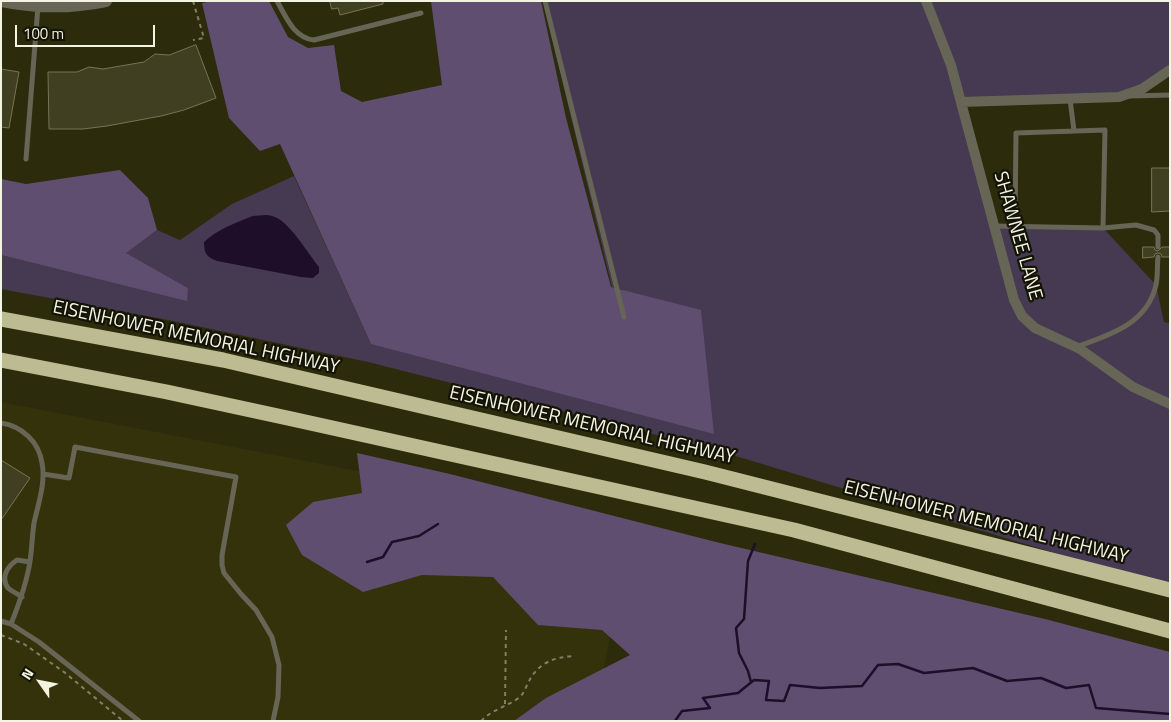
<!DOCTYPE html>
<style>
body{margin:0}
#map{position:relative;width:1171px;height:722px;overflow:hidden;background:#2c2b0c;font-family:"Titillium Web",sans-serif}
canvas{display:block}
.frame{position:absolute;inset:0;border:2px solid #f4f4e2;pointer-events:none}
.north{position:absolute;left:15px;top:657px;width:50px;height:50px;-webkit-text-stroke:4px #131306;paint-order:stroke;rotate:303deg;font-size:14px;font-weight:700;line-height:20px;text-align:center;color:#f4f4e2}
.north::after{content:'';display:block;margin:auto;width:18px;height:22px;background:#f4f4e2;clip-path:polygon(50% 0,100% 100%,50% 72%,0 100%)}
.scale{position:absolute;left:15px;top:25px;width:140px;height:22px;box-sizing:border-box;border:2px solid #f4f4e2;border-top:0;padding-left:6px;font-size:15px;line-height:18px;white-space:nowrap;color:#f4f4e2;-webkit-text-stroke:4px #131306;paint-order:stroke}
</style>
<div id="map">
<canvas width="1171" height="722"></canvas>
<div class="frame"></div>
<div class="north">N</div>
<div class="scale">100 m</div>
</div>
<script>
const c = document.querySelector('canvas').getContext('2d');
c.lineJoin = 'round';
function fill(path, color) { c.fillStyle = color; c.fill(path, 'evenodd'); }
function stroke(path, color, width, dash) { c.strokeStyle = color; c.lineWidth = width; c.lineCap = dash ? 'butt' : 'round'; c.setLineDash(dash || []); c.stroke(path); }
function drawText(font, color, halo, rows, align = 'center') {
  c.font = font + ' "Titillium Web",sans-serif'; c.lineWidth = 4.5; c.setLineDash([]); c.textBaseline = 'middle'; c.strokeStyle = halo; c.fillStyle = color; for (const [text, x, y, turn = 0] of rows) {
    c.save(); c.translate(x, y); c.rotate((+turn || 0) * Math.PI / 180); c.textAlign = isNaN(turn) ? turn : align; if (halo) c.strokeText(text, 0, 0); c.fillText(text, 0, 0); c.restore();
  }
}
const built = new Path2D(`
 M1,402l631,122 -35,180 -30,17h-566z`);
const green = new Path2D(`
 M543,1h627v69l-51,27 -158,5 33,124 109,2 53,57 8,37 6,1v265l-454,-138 -348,-88 -200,-42 -167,-31v-34l185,45 2,-12 -63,-35 32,-23 23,10 52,-36 62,-28 77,168 252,-54 -11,-3z`);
const forest = new Path2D(`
 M213,1h56l19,36 20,11 26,-3 7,46 21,11 80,-17 -11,-84h110l25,117 45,169 90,23 13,124 -343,-90 -91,-200 -20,7 -31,-33 -27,-115z
 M120,170l28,28 9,32 -31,23 62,35 -1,13 -186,-46v-76l25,5z
 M357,453l93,21 270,69 325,76 125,33v69h-656l32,-23 84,-43 -28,-25 -64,-5 -45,-48 -71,-2 -59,17 -61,-37 -16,-30 27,-23 49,-9z`);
const water = new Path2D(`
 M253,216c6,0 13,-2 19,0 16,3 37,39 47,51v6l-6,5 -12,-1 -84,-16c-10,-4 -13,-7 -13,-19 14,-13 31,-19 49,-26z`);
const stream = new Path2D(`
 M367,562l16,-5 9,-15 27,-6 19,-12
 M751,682l-3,-11 -9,-18 -3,-25 8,-9 4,-58 7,-17
 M675,721l7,-10 28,-3 -7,-10 35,-5 16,-13 15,1 -3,19 18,1 6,-16 30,3 42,-2 16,-21 20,-1 26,9 49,-5 34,13 34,-3 25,10 23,-3 7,23 74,6`);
const building = new Path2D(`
 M330,1h53v3l-43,11 -2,-7 -6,1z
 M196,45l20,53 -32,12 -23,6 -54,10 -24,3h-34l-1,-57h29l12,-5 14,2 41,-7 11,-8 14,1z
 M1,69l18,3 -10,56 -8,-1z
 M1152,168h18v43l-18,1z
 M1143,247h11l1,3 3,1 4,-4h8v10h-8l-1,-3 -3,-1 -3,1 -1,3 -11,1z
 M1,460l29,18 -29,42z`);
const path = new Path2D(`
 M193,1l11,37 -11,2
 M1,635l23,9 40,28 59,49
 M505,704l1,-74
 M481,721c11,-11 24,-14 36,-22 6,-3 8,-10 11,-16 10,-20 25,-26 47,-27`);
const service = new Path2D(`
 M277,1c9,16 17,37 37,39l107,-27
 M545,1l79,316
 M1130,96l40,-1
 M1070,99l4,32
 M26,159l12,-153
 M994,226l109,2 33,-3 18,5 4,5v12
 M1015,226l1,-93 89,-3 -2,98
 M1076,347c34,-12 71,-23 80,-62 2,-9 1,-19 2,-28
 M1,423c21,3 38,19 41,40 4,19 -4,42 -8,60 -2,13 -2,26 -4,38 -3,22 -11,43 -19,63
 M43,474l26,4 6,-31 161,30 -14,78v10l2,8 17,21 15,16 16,27 7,28 -1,32 -5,24
 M22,597c-4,-3 -11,-6 -14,-9 -8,-11 0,-22 9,-28l13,2
 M1,621l10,3 28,18 100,79`);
const minor = new Path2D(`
 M926,1l25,64 63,235 8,16 13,12 45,21 53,38 37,17
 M961,102l158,-5 23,-8 28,-19`);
const tertiary = new Path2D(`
 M2,1c34,7 70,7 104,0`);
const motorway = new Path2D(`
 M1,319l222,41 482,112 465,118
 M1,360l166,32 125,27 502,111 376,101`);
const streetNames = [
 ["SHAWNEE LANE",1017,236,74],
 ["EISENHOWER MEMORIAL HIGHWAY",196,338,12],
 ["EISENHOWER MEMORIAL HIGHWAY",592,426,13],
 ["EISENHOWER MEMORIAL HIGHWAY",986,523,14]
];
fill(built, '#34320a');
fill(green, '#463952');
fill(forest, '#5f4e6f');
fill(water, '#1e0e29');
stroke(stream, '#1e0e29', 2.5);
fill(building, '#413f21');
stroke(building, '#767554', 1);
stroke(path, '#818067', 2, [4, 4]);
stroke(service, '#676656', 5);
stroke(minor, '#676656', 10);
stroke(tertiary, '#676656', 12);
stroke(motorway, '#bcbb91', 15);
drawText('19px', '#f4f4e2', '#131306', streetNames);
</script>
